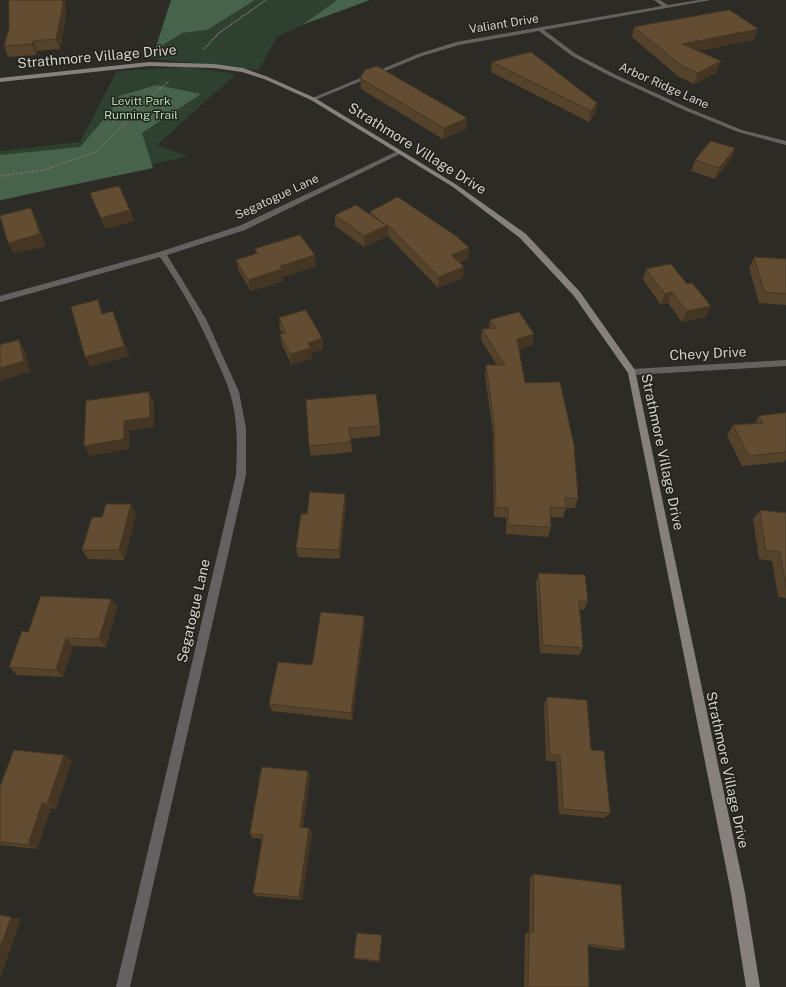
<!DOCTYPE html>
<style>
body{margin:0}
canvas{display:block;background:#2d2b25}
</style>
<canvas width="786" height="987"></canvas>
<script>
const c = document.querySelector('canvas').getContext('2d');
c.lineJoin = 'round';
function fill(path, color) { c.fillStyle = color; c.fill(path, 'evenodd'); }
function stroke(path, color, width, dash) { c.strokeStyle = color; c.lineWidth = width; c.lineCap = dash ? 'butt' : 'round'; c.setLineDash(dash || []); c.stroke(path); }
function drawText(font, color, halo, rows, align = 'center') {
  c.font = font + ' "Public Sans",sans-serif'; c.lineWidth = 3; c.setLineDash([]); c.textBaseline = 'middle'; c.strokeStyle = halo; c.fillStyle = color; for (const [text, x, y, turn = 0] of rows) {
    c.save(); c.translate(x, y); c.rotate((+turn || 0) * Math.PI / 180); c.textAlign = isNaN(turn) ? turn : align; if (halo) c.strokeText(text, 0, 0); c.fillText(text, 0, 0); c.restore();
  }
}
const green = new Path2D(`
 M255,0h82l-35,25 -26,13 -17,32 -112,-12 8,-8 27,-17 25,-3z
 M186,67l50,7 -79,71 31,11 -188,45v-50l80,-9 37,-71z`);
const forest = new Path2D(`
 M171,0h84l-48,30 -25,3 -27,17z
 M337,0h33l-68,25z
 M157,85l44,9 -59,39 11,35 -153,32v-45l80,-8 31,-36 8,-15z`);
const pathFar1 = new Path2D(`
 M204,49l15,-16 47,-33
 M67,162l29,-10 53,-54 20,-17`);
const path = new Path2D(`
 M0,176l44,-6 26,-9`);
const street = new Path2D(`
 M654,0h6l8,5 31,-5h12l-167,30 32,24 38,20 74,34 54,22 44,11v4l-48,-13 -54,-22 -74,-34 -38,-20 -33,-25 -80,14 -37,11 -107,44 -5,-1 108,-45 38,-12 206,-36z
 M398,151l3,2 -1,1 -155,76 -78,25 39,64 33,73 7,36v47l-116,512h-14l120,-512c1,-24 2,-47 -3,-70 -3,-16 -10,-31 -17,-46 -15,-36 -34,-70 -56,-102l-160,45v-6l159,-44 80,-26z
 M786,360v6l-154,9 -4,-3 4,-3z`);
const secondary = new Path2D(`
 M149,62l65,2 29,4 25,9 47,21 142,87 69,49 54,58 55,78 110,523 15,94h-14l-15,-94 -103,-520 -54,-77 -54,-58 -67,-51 -142,-87 -47,-21 -22,-7 -28,-4 -65,-2 -149,16v-4z`);
const wall = new Path2D(`
 M9,0h56l1,15 -6,34 -23,2 -1,4 -28,2 -4,-11 5,-17z
 M634,27l120,13 -56,11 19,21 -23,12 -15,-7 -47,-40z
 M492,62l105,41 -2,11 -6,8 -98,-50z
 M360,78l106,51 -23,10 -82,-50z
 M735,148l-4,11 -16,20 -24,-8 4,-11z
 M90,193l44,28 -29,8z
 M370,212l99,36 -1,11 -9,4 4,15 -25,10 -50,-52 -24,11 -29,-21v-11l35,-1z
 M255,249l61,17 -33,11v4l-32,10 -12,-20 -3,-11 20,-6z
 M754,257l32,2v46l-27,-2 -10,-35z
 M646,269l60,48 -24,5 -14,-19 -7,2 -18,-25z
 M279,318l43,20 1,11 -12,4 1,5 -20,7 -10,-20 -2,-11h3l-3,-5z
 M490,320l42,25 -13,4 6,34 53,115 -3,10h-9l-3,10 -13,-1 1,10 -3,10 -42,-3v-16l-12,-1 -1,-84 -8,-57 1,-11h11l-16,-25 1,-11 7,-1z
 M376,394l4,32v10l-29,3 1,13 -41,4 -2,-10z
 M786,413v46l-2,3 -42,4 -15,-31 6,-10 22,-2 4,-7z
 M346,503l-6,56 -42,-2 -2,-9 11,-34z
 M760,510l26,3v85l-8,-1 -6,-36 -13,-2 -6,-40z
 M136,514l-12,46 -36,-1 -6,-9 20,-33z
 M539,573l49,28 -4,9 -5,-1 4,39 -4,7 -39,-2 -4,-71z
 M111,599l6,8 -11,40 -33,-1 -10,31 -46,-2 -8,-8z
 M364,616l1,8 -13,96 -80,-9 -3,-7z
 M547,697l44,53 19,63 -6,5 -45,-4 -3,-53h-10l-2,-57z
 M72,760l-16,49 -5,-1 -14,41 -37,-4v-58z
 M310,777l-7,50 9,6 -10,67 -45,-4 -4,-3 9,-54 -9,-1 -3,-4z
 M534,874l91,75 -6,2 -31,-5 1,41h-65l1,-53 4,-2 1,-55z
 M382,937l-3,25 -24,-3 -1,-1z`);
const shadedWall = new Path2D(`
 M63,0h2l1,15 -6,34 -4,-10z
 M758,29l-4,11 -75,15 3,-11z
 M33,41l4,10 -1,4 -4,-11z
 M721,61l-4,11 -23,12 4,-11z
 M597,103l-2,11 -6,8 2,-11z
 M467,118l-1,11 -23,10 1,-11z
 M735,148l-4,11 -16,20 4,-11z
 M31,208l5,11 10,27 -32,8 -6,-11z
 M130,210l4,11 -29,8 -4,-11z
 M388,225v11l-24,11v-11z
 M469,248l-1,11 -18,7 1,-11z
 M315,255l1,11 -33,11v4l-32,10 -3,-11 32,-14z
 M464,267l-1,11 -25,10 1,-11z
 M672,292l-4,11 -7,2 4,-11z
 M98,300l4,11 4,14 -4,-11z
 M711,306l-5,11 -24,5 5,-11z
 M113,311l4,11 12,34 -39,11 -5,-10z
 M534,334l-2,11 -17,5 2,-11z
 M322,338l1,11 -12,4 1,5 -20,7 -2,-11 18,-11z
 M19,340l6,11 5,21 -30,9v-13z
 M149,392l5,10v25l-25,4v18l-39,7 -6,-10 40,-25z
 M345,494l1,9 -6,56 -1,-9z
 M131,504l5,10 -12,46 -5,-10z
 M111,599l6,8 -11,40 -7,-8z
 M364,616l1,8 -13,96 -1,-7z
 M66,638l7,8 -10,31 -7,-7z
 M64,755l8,5 -16,49 -9,-5z
 M308,771l2,6 -8,55 -2,-5z
 M42,803l9,5 -14,41 -9,-4z
 M309,828l3,5 -10,67 -3,-3z
 M11,917l10,2 -21,60v-31z`);
const building = new Path2D(`
 M9,0h54v5l-7,34 -23,2 -1,3 -28,2 5,-17z
 M730,10l28,19 -76,15 39,17 -23,12 -16,-7 -48,-39z
 M531,52l66,51 -6,8 -99,-49z
 M377,66l90,52 -23,10 -84,-50 5,-8z
 M711,141l24,7 -16,20 -24,-8z
 M119,186l11,24 -29,8 -11,-25z
 M398,197l58,39 13,12 -18,7 13,12 -25,10 -51,-52 -24,11 -29,-21 21,-10 28,19 -14,-12z
 M31,208l9,26 -32,9 -8,-27z
 M300,235l15,20 -35,11 2,3 -34,11 -12,-20 22,-7 -3,-4z
 M754,257l32,2v35l-21,-2z
 M671,264l16,20 5,-1 19,23 -24,5 -15,-19 -7,2 -19,-25z
 M98,300l4,14 11,-3 11,35 -39,11 -14,-50z
 M306,310l16,28 -14,5 3,5 -21,6 -10,-20 6,-1 -7,-15z
 M519,312l15,22 -17,5 8,44 35,-1 14,63 4,53h-13l1,10 -16,-1 1,20 -43,-2v-17l-12,-1 -2,-84 -8,-58h19l-23,-36 14,-1 -6,-8z
 M19,340l5,21 -24,7v-23z
 M149,392l1,25 -26,4v18l-40,7 2,-45z
 M376,394l4,32 -31,2 2,14 -42,4 -3,-46z
 M786,413v39l-37,4 -16,-31 30,-2 -4,-7z
 M310,492l35,2 -6,56 -43,-2 5,-34h6z
 M106,504h25l-12,46h-37l10,-33h10z
 M760,510l26,3v75l-6,-36 -14,-2z
 M539,573l46,2 3,26h-9l4,47 -40,-3z
 M41,596l70,3 -12,40 -33,-1 -10,32 -47,-3 13,-36 6,1z
 M321,612l43,4 -13,97 -82,-9 9,-42 34,3z
 M547,697l40,3 4,50 13,1 6,62 -47,-4 -3,-54h-10z
 M14,750l50,5 -17,49 -5,-1 -14,42 -28,-3v-55z
 M262,767l46,4 -8,56 9,1 -10,69 -46,-4 10,-58 -13,-1z
 M534,874l87,11 4,64 -37,-5 1,43h-61l1,-55h4z
 M0,915l11,2 -11,31z
 M357,933l25,2 -3,26 -25,-3z`);
const farStreetnames = [
 ["Valiant Drive",504,24,-9],
 ["Arbor Ridge Lane",664,86,24],
 ["Segatogue Lane",277,197,-25]
];
const farParknames = [
 ["Levitt Park",141,101],
 ["Running Trail",141,115]
];
const streetNames = [
 ["Strathmore Village Drive",97,57,-5],
 ["Strathmore Village Drive",417,149,32],
 ["Chevy Drive",708,354,-3],
 ["Strathmore Village Drive",662,452,78],
 ["Segatogue Lane",194,611,-77],
 ["Strathmore Village Drive",727,770,78]
];
fill(green, '#2e4030');
fill(forest, '#47634b');
stroke(pathFar1, '#6f6d68', 1.5, [2, 1]);
stroke(path, '#6f6d68', 2, [2.5, 1.5]);
fill(street, '#656160');
fill(secondary, '#86807e');
fill(wall, '#54422b');
fill(shadedWall, '#453623');
fill(building, '#624d32');
stroke(building, '#453623', 1);
drawText('12px', '#d3d2ce', '#23211b', farStreetnames);
drawText('12px', '#acdeb2', '#23211b', farParknames);
drawText('14px', '#d3d2ce', '#23211b', streetNames);
</script>
